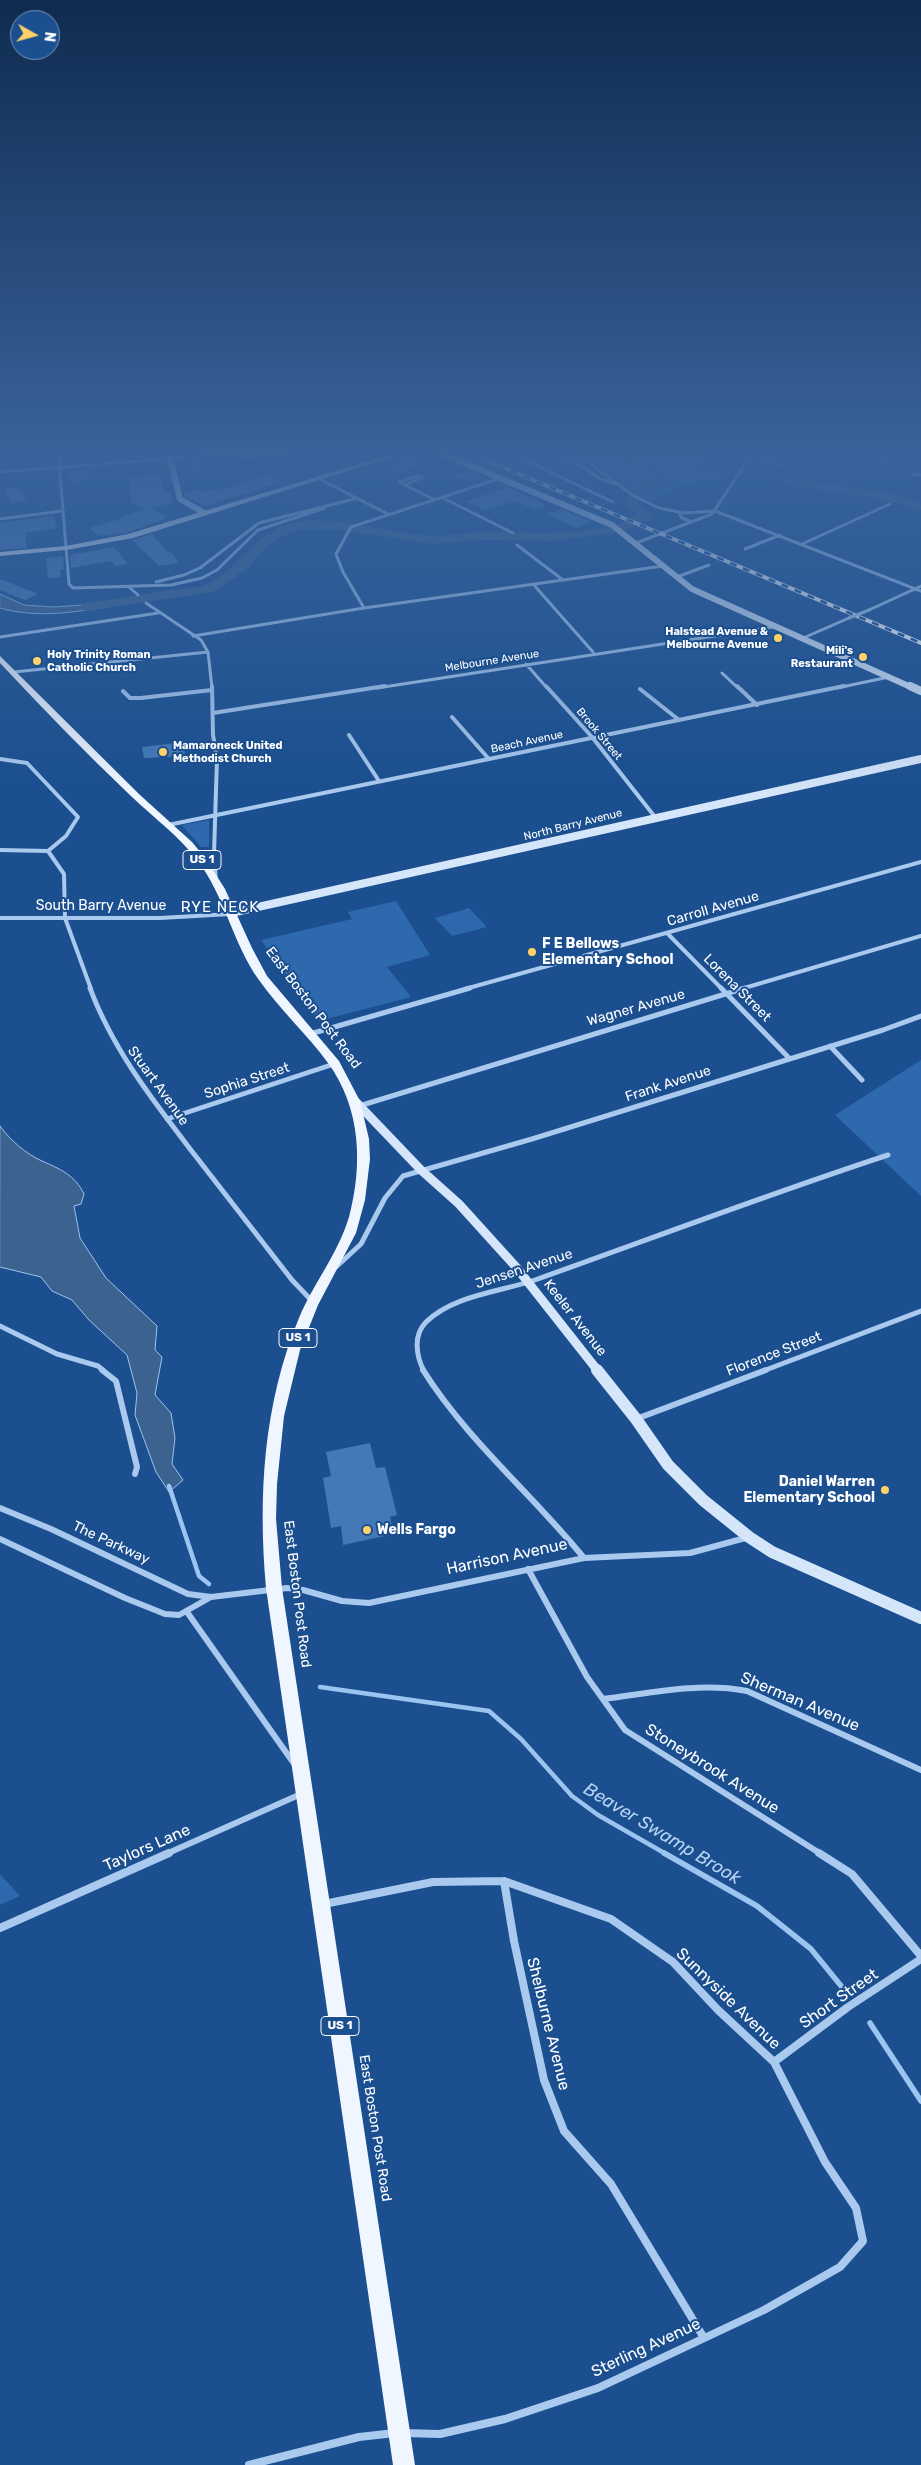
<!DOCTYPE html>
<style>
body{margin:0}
#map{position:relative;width:921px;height:2465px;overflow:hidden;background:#1b4f8f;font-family:Rubik,sans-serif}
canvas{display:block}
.north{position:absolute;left:10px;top:10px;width:50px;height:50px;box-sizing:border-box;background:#1b4f8f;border:1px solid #7695bc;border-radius:50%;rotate:97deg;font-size:14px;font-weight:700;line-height:20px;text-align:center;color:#fff}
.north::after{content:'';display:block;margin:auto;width:18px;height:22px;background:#ffd166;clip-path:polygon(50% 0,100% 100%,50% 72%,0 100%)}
</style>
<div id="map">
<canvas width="921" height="2465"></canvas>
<div class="north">N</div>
</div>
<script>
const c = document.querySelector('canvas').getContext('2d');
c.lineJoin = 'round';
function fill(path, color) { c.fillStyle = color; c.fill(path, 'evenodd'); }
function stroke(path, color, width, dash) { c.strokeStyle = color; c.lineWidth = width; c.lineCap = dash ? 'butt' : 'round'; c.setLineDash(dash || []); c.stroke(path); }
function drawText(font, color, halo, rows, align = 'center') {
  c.font = font + ' Rubik,sans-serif'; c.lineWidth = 4; c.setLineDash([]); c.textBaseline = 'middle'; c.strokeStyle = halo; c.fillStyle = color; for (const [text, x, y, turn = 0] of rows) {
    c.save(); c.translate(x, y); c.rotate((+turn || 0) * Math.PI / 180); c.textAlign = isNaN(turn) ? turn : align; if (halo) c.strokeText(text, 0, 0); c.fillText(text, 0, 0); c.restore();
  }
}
const green = new Path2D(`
 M558,449h160l-18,18 36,-2 -9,14 -37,3 -41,19 -78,-48z
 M209,820v27h-8l-19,-22z
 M396,901l34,54 -43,12 24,30 -92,24 -58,-81 91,-21 -4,-7z
 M469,908l18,19 -35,9 -17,-18z
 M921,1060v136l-86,-81z
 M0,1874l20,22 -20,9z`);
const water = new Path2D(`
 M0,594l24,11 30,2 58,-4 5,2c-39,7 -79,14 -117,3z
 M0,1126c10,14 26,28 42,35 18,8 33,14 42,33l-3,10 -7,2 6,32 26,40 51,48 -2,24 7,7 -7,38 16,18 4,25 -3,26 11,16 -14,12 -13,-20 -21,-57 2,-22 -10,-38 -38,-35 -17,-20 -20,-9 -11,-14 -41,-10z`);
const streamFar1 = new Path2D(`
 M169,1486l30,90 10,8
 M320,1687l169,24 32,28 51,57 26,19 68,39`);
const stream = new Path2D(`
 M664,1853l93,53 54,43 31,38
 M870,2023l51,78`);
const river = new Path2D(`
 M587,449h17l64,19h62l50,5 15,6 93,14 33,10v8l-35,-11 -93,-14 -15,-6 -48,-6 -61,1 -26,16 -5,13 14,12 -17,11 -24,6 -58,8 -74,-1 -46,4 -100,-15 -34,1 -17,6 -18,13 -16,19 -35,24 -128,19 -7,-4 7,-4c29,-4 57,-8 86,-13 10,-1 24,-1 34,-5 35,-15 53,-58 92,-63 46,-6 90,12 135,14 17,1 33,-4 49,-4 49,0 112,7 157,-17l-12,-10 8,-19 23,-13 -68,-22z`);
const building = new Path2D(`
 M882,449h14l-8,15 -14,-1z
 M763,455l24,10 -1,3 -27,-4z
 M411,458l14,7 -26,6 -12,-6z
 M204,461l1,9 -14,1 -1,-9z
 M88,470l2,10 -20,2 -2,-11z
 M469,471l14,6 -17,5 -14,-6z
 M267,474l15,8 -78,24 -20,-10v-3l13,-4 6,3 14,-4 5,2z
 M161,475l3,18h6l2,9 -21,6 16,10 -42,15 -26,3 -10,-8 32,-9 -3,-1 28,-9 -15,-7 -2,-25z
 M16,487l5,4 6,9 -16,3 -7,-14z
 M508,487l38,18 -12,4 -19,-8 -31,9 -18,-9z
 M561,509l29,12 -2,1 2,1 -14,5 -29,-14z
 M53,516l4,12 -32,5 2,15 -27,2v-27z
 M152,534l15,18 3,-1 9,12 -20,3 -27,-26z
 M114,547l14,17 -13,2 -4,-5 -40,7 -1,-13z
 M63,556l1,14h-4l1,7 -13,1 -2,-20z
 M0,579l38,15 -13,6 -25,-10z
 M184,742l1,14 -41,2 -2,-11z
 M370,1443l6,25 9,-1 12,48 -7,2 4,17 -51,11 -2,-19 -10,2 -8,-50 8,-2 -5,-24z`);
const streetFar4 = new Path2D(`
 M58,449l11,135 4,4 98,-3 31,-7 15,-8 41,-40 67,-22
 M502,449l111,53
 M530,449l45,13 26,17 18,6
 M550,449l36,12 48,35 25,12 25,5 31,-2 206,80
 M732,449l10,3 6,8
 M746,449l8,1
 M0,472l216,-17
 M913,474l8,1
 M319,479l69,35
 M405,485l18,-8 -5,-1 -19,6 34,17
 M441,497l72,36
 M679,513l3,5 10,4
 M0,519l62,-8
 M636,543l76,-29 43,-65
 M802,544l88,-40
 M517,545l46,35
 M745,549l35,-14
 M677,577l32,-12
 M156,582l28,-7 16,-7 59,-45 99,-25
 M533,584l60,68
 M129,587l9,8
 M146,603l55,37 7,12 4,36
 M364,608l-21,-36 -7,-18 15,-27 150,-49
 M869,610l52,-24
 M193,636l171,-28 299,-42
 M0,637l158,-24
 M801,639l48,-21
 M526,664l21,24
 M14,672l194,-20
 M722,673l16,15
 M377,688l396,-61
 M837,688l52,-11`);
const streetFar3 = new Path2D(`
 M212,686l1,49 4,23 -3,96 2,27
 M546,686l46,51 63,80
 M737,686l20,19
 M640,689l39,31
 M123,691l7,7h11l71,-8
 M213,713l172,-27
 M452,717l36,41
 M349,735l30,46
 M0,759l27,4 51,54 -12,19 -18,15
 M168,825l676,-139
 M0,850l48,1
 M48,851l16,23 1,44 26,71
 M0,918h160l71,-4
 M668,934l54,55
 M465,989l456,-127
 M741,989l180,-53`);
const streetFar2 = new Path2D(`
 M90,988c23,62 64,114 104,166 33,42 65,84 98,126l21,22
 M721,988l68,70
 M310,1034l160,-46
 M830,1046l32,34
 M359,1106l386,-118
 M167,1119l167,-55
 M336,1267l25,-23 24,-46 18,-22 129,-37 351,-109 38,-14
 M0,1326l57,28 41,12 6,5
 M424,1371c-8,-15 -11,-36 2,-49 28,-27 74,-30 109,-42 118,-42 234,-86 353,-125
 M763,1371l158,-60`);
const streetFar1 = new Path2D(`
 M102,1370l14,11 21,86 -2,7
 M423,1370c44,70 109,124 161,188
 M636,1419l130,-49
 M0,1508l51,21 137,65 23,3 76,-9 16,2 39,11 27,2 215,-45 106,-5 59,-16
 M0,1539l125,59 40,16 14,1 32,-18
 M528,1569l59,108 38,53 196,124
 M187,1612l108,153
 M603,1699c48,-6 95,-17 144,-8l174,79
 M166,1854l135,-60`);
const street = new Path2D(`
 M819,1853l33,21 69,82
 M504,1881l10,60 30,139 20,51 47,53 93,154
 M324,1904l109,-22 71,-1 107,38 62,43 45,48 56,52 51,100 31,46 7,33 -23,26 -76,43 -166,78 -93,31 -65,15 -37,-1
 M0,1928l169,-75
 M774,2062l74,-55 73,-48
 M249,2465l110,-28 36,-4`);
const secondaryFar3 = new Path2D(`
 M168,449l12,50 24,14
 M192,449c47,11 93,4 140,0
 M430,449l182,76 80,64 221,99`);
const secondaryFar2 = new Path2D(`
 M910,686l11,5
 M231,913l690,-154`);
const secondaryFar1 = new Path2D(`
 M355,1101l66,69 38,34 57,63 82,104`);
const secondary = new Path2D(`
 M597,1370l39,49 32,46 35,35 46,37 23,15 149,66`);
const primary = new Path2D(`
 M409,449h9l-285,89 -67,12 -66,6v-4l66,-6 62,-12z
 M0,656l140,139 52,47 14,17 19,30 27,59 15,28 72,85 21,40 9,38 1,20 -5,41 -9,33 -38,72 -18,45 -16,66 -7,68 -1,35 6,69 133,877h-22l-127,-877c-8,-92 -3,-183 33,-270 14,-34 39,-64 50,-101 14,-52 12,-109 -21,-154 -21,-29 -48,-53 -69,-83 -26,-36 -34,-83 -61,-119 -19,-25 -44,-43 -66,-64 -45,-43 -89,-88 -132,-134z`);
const rail = new Path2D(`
 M459,449l462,194`);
const streetBridge = new Path2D(`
 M849,618l20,-8`);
const markers = [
 [778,638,5,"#ffd166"],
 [863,657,5,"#ffd166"],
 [37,661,5,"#ffd166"],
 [163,752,5,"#ffd166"],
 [532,952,5,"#ffd166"],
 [885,1490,5,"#ffd166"],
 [367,1530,5,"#ffd166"]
];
const farPoinames = [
 ["Halstead Avenue &",768,632],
 ["Melbourne Avenue",768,645],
 ["Mili's",853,651],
 ["Restaurant",853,664],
 ["Holy Trinity Roman",47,655,"left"],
 ["Catholic Church",47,668,"left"],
 ["Mamaroneck United",173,746,"left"],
 ["Methodist Church",173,759,"left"]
];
const farStreetnames = [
 ["Melbourne Avenue",492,661,-9],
 ["Brook Street",599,734,50],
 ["Beach Avenue",527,742,-12],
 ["North Barry Avenue",573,825,-14]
];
const shields = [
 [202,860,38],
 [298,1338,38],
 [340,2026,38]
];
const shieldNames = [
 ["US 1",202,860],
 ["US 1",298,1338],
 ["US 1",340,2026]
];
const streetNames = [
 ["South Barry Avenue",101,906],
 ["Carroll Avenue",713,909,-16],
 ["Lorena Street",737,988,45],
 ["East Boston Post Road",313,1008,53],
 ["Wagner Avenue",636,1008,-16],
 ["Sophia Street",247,1081,-18],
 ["Frank Avenue",668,1084,-18],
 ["Stuart Avenue",158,1086,54],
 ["Jensen Avenue",524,1269,-18],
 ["Keeler Avenue",575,1318,52],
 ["Florence Street",774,1354,-21],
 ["The Parkway",111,1543,25],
 ["East Boston Post Road",297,1594,83],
 ["East Boston Post Road",375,2128,81]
];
const poiNames = [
 ["F E Bellows",542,944],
 ["Elementary School",542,960],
 ["Daniel Warren",875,1482,"right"],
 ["Elementary School",875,1498,"right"],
 ["Wells Fargo",377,1530]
];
const neighbourhoodNames = [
 ["RYE NECK",220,908]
];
const nearStreetnames = [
 ["Harrison Avenue",507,1557,-12],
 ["Sherman Avenue",800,1702,23],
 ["Stoneybrook Avenue",712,1769,32],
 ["Taylors Lane",147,1848,-24],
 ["Sunnyside Avenue",728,1999,44],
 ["Short Street",839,1999,-35],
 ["Shelburne Avenue",548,2024,76],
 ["Sterling Avenue",646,2348,-25]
];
const nearWaternames = [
 ["Beaver Swamp Brook",662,1834,31]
];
fill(green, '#2e69ad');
fill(water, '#3c6290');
stroke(water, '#9cc4f0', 1);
stroke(streamFar1, '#9cc4f0', 4.5);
stroke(stream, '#9cc4f0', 5.5);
fill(river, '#3c6290');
fill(building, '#4478b7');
stroke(streetFar4, '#a9c9ee', 3);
stroke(streetFar3, '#a9c9ee', 4);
stroke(streetFar2, '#a9c9ee', 5);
stroke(streetFar1, '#a9c9ee', 6);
stroke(street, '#a9c9ee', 8);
stroke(secondaryFar3, '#d6e6fa', 6);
stroke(secondaryFar2, '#d6e6fa', 8);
stroke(secondaryFar1, '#d6e6fa', 9);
stroke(secondary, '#d6e6fa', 12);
fill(primary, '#f0f6ff');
stroke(rail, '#fff', 4);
stroke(rail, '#1b4f8f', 2.5, [7]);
stroke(streetBridge, '#a9c9ee', 3);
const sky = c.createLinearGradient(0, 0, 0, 794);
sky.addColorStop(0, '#0f2b4f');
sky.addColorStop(0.57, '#39639b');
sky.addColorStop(1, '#39639b00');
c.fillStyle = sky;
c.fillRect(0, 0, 921, 794);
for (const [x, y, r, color] of markers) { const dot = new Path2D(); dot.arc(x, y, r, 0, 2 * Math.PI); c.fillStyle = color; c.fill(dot); stroke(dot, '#1b4f8f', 2); }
drawText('bold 11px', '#fff', '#1b4f8f', farPoinames, 'right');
drawText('11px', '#fff', '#1b4f8f', farStreetnames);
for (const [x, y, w] of shields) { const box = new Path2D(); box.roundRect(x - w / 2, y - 9.5, w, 19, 4); c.fillStyle = '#1b4f8f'; c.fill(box); stroke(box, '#fff', 1); }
drawText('bold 12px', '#fff', null, shieldNames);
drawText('14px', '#fff', '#1b4f8f', streetNames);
drawText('bold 14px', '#fff', '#1b4f8f', poiNames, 'left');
c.letterSpacing = '1px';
drawText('15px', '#fff', '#1b4f8f', neighbourhoodNames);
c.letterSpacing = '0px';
drawText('16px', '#fff', '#1b4f8f', nearStreetnames);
drawText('italic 18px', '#b5d3f5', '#1b4f8f', nearWaternames);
</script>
